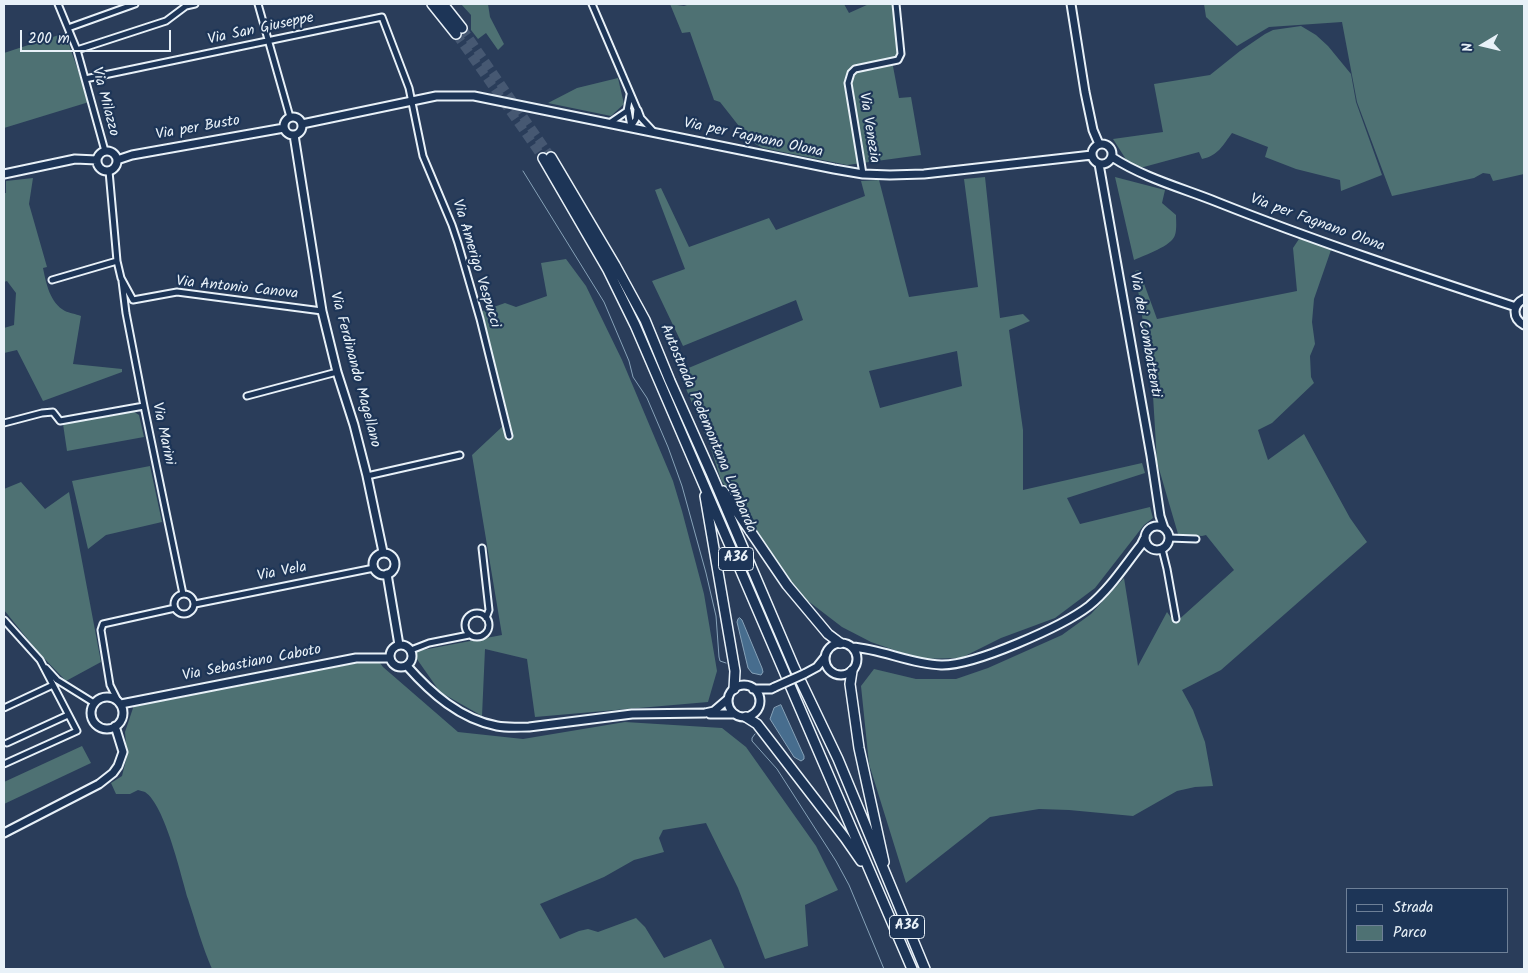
<!DOCTYPE html>
<style>
body{margin:0}
#map{position:relative;width:1528px;height:973px;overflow:hidden;background:#2a3d5a;font-family:Kalam,sans-serif}
canvas{display:block}
.frame{position:absolute;inset:0;border:5px solid #e8f1f8;pointer-events:none}
.legend{position:absolute;left:1346px;top:888px;width:162px;height:65px;box-sizing:border-box;background:#1d3557;border:1px solid #6e8097;margin:0;padding:6px 9px;list-style:none;font-size:15px;color:#e8f1f8}
.legend li{display:flex;align-items:center;gap:10px;height:25px}
.legend b{width:25px;border:1px solid #6e8097}
.north{position:absolute;left:1458px;top:20px;width:50px;height:50px;-webkit-text-stroke:4px #1d3557;paint-order:stroke;rotate:261deg;font-size:14px;font-weight:700;line-height:20px;text-align:center;color:#e8f1f8}
.north::after{content:'';display:block;margin:auto;width:18px;height:22px;background:#e8f1f8;clip-path:polygon(50% 0,100% 100%,50% 72%,0 100%)}
.scale{position:absolute;left:20px;top:30px;width:151px;height:22px;box-sizing:border-box;border:2px solid #e8f1f8;border-top:0;padding-left:6px;font-size:15px;line-height:18px;white-space:nowrap;color:#e8f1f8;-webkit-text-stroke:4px #1d3557;paint-order:stroke}
</style>
<div id="map">
<canvas width="1528" height="973"></canvas>
<div class="frame"></div>
<ul class="legend">
<li><b style="height:6px;background:#1d3557"></b>Strada</li>
<li><b style="height:14px;background:#4e7173"></b>Parco</li>
</ul>
<div class="north">N</div>
<div class="scale">200 m</div>
</div>
<script>
const c = document.querySelector('canvas').getContext('2d');
c.lineJoin = 'round';
function fill(path, color) { c.fillStyle = color; c.fill(path, 'evenodd'); }
function stroke(path, color, width, dash) { c.strokeStyle = color; c.lineWidth = width; c.lineCap = dash ? 'butt' : 'round'; c.setLineDash(dash || []); c.stroke(path); }
function drawText(font, color, halo, rows, align = 'center') {
  c.font = font + ' Kalam,sans-serif'; c.lineWidth = 4.5; c.setLineDash([]); c.textBaseline = 'middle'; c.strokeStyle = halo; c.fillStyle = color; for (const [text, x, y, turn = 0] of rows) {
    c.save(); c.translate(x, y); c.rotate((+turn || 0) * Math.PI / 180); c.textAlign = isNaN(turn) ? turn : align; if (halo) c.strokeText(text, 0, 0); c.fillText(text, 0, 0); c.restore();
  }
}
const green = new Path2D(`
 M461,4h27l2,13 14,27 -6,6 -12,-17 -8,6 -7,-9v-15z
 M670,4l14,2 6,-2h154l5,9 20,-9h23l6,54 -6,3 7,37 12,-1 10,58 -74,10 -84,-17 -8,-4 -9,-9 -26,-33 -6,-2 -24,-68 -8,1z
 M1204,4h320v170l-31,7 -3,-7 -7,-1 -9,5 -82,18 -35,-94 -15,-80 -73,5 -32,19 -31,-29z
 M1301,26l15,9 12,11 23,28 5,28 26,73 -41,16 -1,-11 -44,-11 -31,-12 3,-10 -36,-14c-9,12 -14,23 -30,26l-3,-7 -59,16 -13,-7 -14,-22 50,-7 -9,-48 56,-9 30,-24 25,-17 8,-4z
 M65,33l24,69 -85,26v-75z
 M618,78l6,26 -13,12 -63,-13 29,-15z
 M985,177l15,141 23,-4 7,7 -21,9 14,100v60l119,-27 3,10 -78,25 13,26 70,-17 3,11 -9,7 -49,63 -40,30 -54,20 -40,20 -41,1 -49,-17 -29,-15 -47,-36 -74,-111 -11,-34 -31,-74 124,-52 -7,-20 -113,46 -31,-65 33,-12 -30,-79 6,-2 28,59 80,-29 7,12 89,-34 -4,-15 18,-1 30,117 69,-10 -14,-108zM957,351l5,35 -82,22 -11,-37z
 M1115,177l50,13 -3,13 14,12c0,6 1,14 -1,20 -3,11 -30,20 -41,25z
 M33,178l-4,26 18,63 -4,1c3,15 7,35 22,43 4,2 11,3 16,5l-8,48 49,5v3l-79,29 -26,-51 -13,3v-25l10,-3 2,-32 -9,-12 -3,1v-89h2v-12z
 M1299,239l8,1 24,10 -17,49 -2,23 3,22 -5,12 1,21 3,6 -42,40 -14,7 10,30 36,-26 46,84 17,24 -146,128 -39,20 11,20 12,32 8,44 -18,1 -18,4 -44,25 -64,-6 -30,-1 -49,8 -84,66 -37,-119 -8,-78 13,-17 42,10h40l32,-11 74,-33 29,-21 33,-36 14,88 29,-54 8,11 59,-53 -28,-35 -4,1 -24,-2 -21,-72 -5,-83 -17,-108 4,-1 18,49 140,-28 -4,-43z
 M566,259l20,27 36,74 51,121 9,30 22,83 13,77 -9,31 -173,15 -8,-58 -42,-10 -3,67 -42,-24 -28,-40 90,-17 -30,-180 31,-29 -26,-113 28,-10 11,4 31,-11 -6,-33z
 M133,411l6,4 5,22 -77,14 -4,-27z
 M150,466l12,56 -56,13 -18,14 -16,-68z
 M21,482l24,27 24,-17 32,170 -35,19 -28,-29 -34,-42v-121z
 M377,659l6,8 75,65 65,7 102,-17 97,6 24,19 70,99 22,44 -33,15 3,41 -43,13 -27,-71 -32,-65 -43,7 -4,8 5,14 -30,8 -30,17 -64,27 20,35 19,-8 9,-2 10,3 38,-14 9,9 19,31 47,-19 14,30h-513c-10,-23 -16,-46 -24,-70 -7,-23 -23,-94 -43,-107 -2,-1 -5,-1 -7,-2l-8,4h-14l-5,-11 11,-7 5,-20 -2,-24 9,-27z
 M82,746l9,17 -87,41v-22z`);
const water = new Path2D(`
 M740,618l2,2 20,48 1,4 -2,3 -9,-2 -4,-5 -11,-46 1,-3z
 M781,705l23,51v3l-3,2 -7,-4 -24,-38 4,-11z`);
const stream = new Path2D(`
 M523,171l81,131 25,59 4,16 14,21 21,49 14,39 24,87 10,43 3,41 1,4 6,2
 M755,734l-3,4v3l25,28 59,92 13,24 35,84`);
const highwayTunnel = new Path2D(`
 M462,28l89,129
 M456,34l87,124`);
const street = new Path2D(`
 M58,4l19,46 28,101
 M258,4l32,113
 M592,4l45,105 -1,10 -5,8
 M68,28l67,-24
 M77,50l89,-29 20,-15 9,-2
 M85,79l297,-62 27,71 14,68 29,69 6,18 22,76 29,117
 M628,110l3,17
 M638,110l3,8 12,13
 M611,122l16,-11 3,-16
 M109,171l8,90 4,17 12,22 44,-8 145,19
 M863,174l-15,-91 3,-10 4,-4 43,-9 3,-6 -5,-50
 M52,280l65,-19
 M122,281l4,32 18,93 39,188
 M247,396l90,-24
 M4,423l38,-10 11,-1 7,9 84,-15
 M367,476l93,-21
 M1169,538l27,1
 M482,548l7,62 -3,8
 M1162,549l5,20 9,50
 M174 604a10 10 0 1 1 20 0a10 10 0 1 1-20 0Z
 M195,604l179,-36
 M465 625a12 12 0 1 1 24 0a12 12 0 1 1-24 0Z
 M4,620l36,40 37,71 -73,33
 M411,650l18,-7 40,-8
 M46,668l11,12 37,23
 M117,699l-7,-14 -9,-55 2,-6 72,-16
 M4,708l49,-23
 M7,743l61,-28`);
const secondary = new Path2D(`
 M1071,4l14,88 8,38 6,14
 M284 126a9 9 0 1 1 18 0a9 9 0 1 1-18 0Z
 M302,124l134,-28h38l360,73 29,5 27,1 34,-1 168,-19
 M294,135l28,176 15,61 17,53 13,51 16,76
 M1092 154a10 10 0 1 1 20 0a10 10 0 1 1-20 0Z
 M97 161a10 10 0 1 1 20 0a10 10 0 1 1-20 0Z
 M1112,157c32,21 70,31 105,45 98,39 198,72 299,105
 M117,160l15,-5 152,-27
 M1099,164l52,292 9,60 4,12
 M4,174l71,-15 22,1
 M1524,299c-12,6 -12,19 0,26
 M1145 538a12 12 0 1 1 24 0a12 12 0 1 1-24 0Z
 M373 564a11 11 0 1 1 22 0a11 11 0 1 1-22 0Z
 M387,574l12,71
 M825 659a16 16 0 1 1 32 0a16 16 0 1 1-32 0Z
 M390 656a11 11 0 1 1 22 0a11 11 0 1 1-22 0Z
 M852,647c30,2 58,17 89,18 33,1 122,-39 148,-59 21,-17 36,-41 52,-61l3,-6
 M407,666c24,27 53,53 90,60 10,2 21,1 32,1l103,-13 73,-1 9,-2 14,-12
 M804,674l13,-7 8,-10
 M728 701a16 16 0 1 1 32 0a16 16 0 1 1-32 0Z
 M753,689h18l4,-2
 M91 713a16 16 0 1 1 32 0a16 16 0 1 1-32 0Z
 M121,704l235,-46h34
 M710,714h23
 M4,833l95,-49 14,-11 5,-7 5,-14 -8,-26`);
const highway = new Path2D(`
 M432,4l24,30
 M443,4l19,24
 M551,157l64,108 30,55 25,61 42,94 82,192 44,92 87,210
 M543,158l65,112 27,55 277,644
 M723,491l64,94 41,49 12,9
 M705,496l30,175 -1,18
 M852,671l-2,13 9,64 25,114
 M746,717l11,7 7,9 81,105 16,23`);
const secondaryBridge = new Path2D(`
 M775,687l29,-13`);
const shields = [
 [736,559,35],
 [907,927,35]
];
const shieldNames = [
 ["A36",736,559],
 ["A36",907,927]
];
const streetNames = [
 ["Via San Giuseppe",261,30,-12],
 ["Via Milazzo",104,102,75],
 ["Via Venezia",868,128,81],
 ["Via per Busto",198,129,-10],
 ["Via per Fagnano Olona",753,139,12],
 ["Via per Fagnano Olona",1317,224,20],
 ["Via Amerigo Vespucci",475,264,73],
 ["Via Antonio Canova",237,289,6],
 ["Via dei Combattenti",1144,335,80],
 ["Via Ferdinando Magellano",354,370,75],
 ["Autostrada Pedemontana Lombarda",707,429,67],
 ["Via Marini",162,434,78],
 ["Via Vela",282,573,-11],
 ["Via Sebastiano Caboto",252,664,-11]
];
fill(green, '#4e7173');
fill(water, '#476d8e');
stroke(water, '#87a2b8', 1);
stroke(stream, '#87a2b8', 1);
stroke(highwayTunnel, '#465872', 9, [9, 4.5]);
stroke(street, '#e8f1f8', 9);
stroke(secondary, '#e8f1f8', 11);
stroke(highway, '#e8f1f8', 12);
stroke(street, '#1d3557', 5);
stroke(secondary, '#1d3557', 7);
stroke(highway, '#1d3557', 9);
stroke(secondaryBridge, '#e8f1f8', 11, []);
stroke(secondaryBridge, '#1d3557', 7);
for (const [x, y, w] of shields) { const box = new Path2D(); box.roundRect(x - w / 2, y - 11.5, w, 23, 4); c.fillStyle = '#1d3557'; c.fill(box); stroke(box, '#e8f1f8', 1); }
drawText('bold 14px', '#e8f1f8', null, shieldNames);
drawText('15px', '#e8f1f8', '#1d3557', streetNames);
</script>
